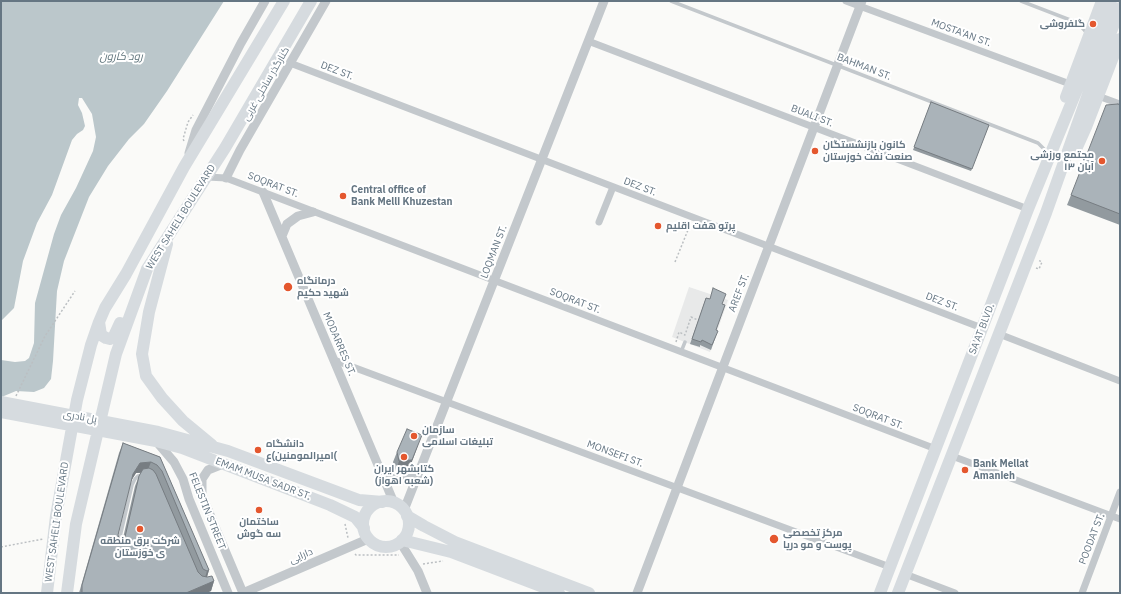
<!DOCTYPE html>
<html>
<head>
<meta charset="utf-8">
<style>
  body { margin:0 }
  #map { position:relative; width:1121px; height:594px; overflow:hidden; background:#fafaf8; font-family:"IBM Plex Sans",sans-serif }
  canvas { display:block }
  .frame { position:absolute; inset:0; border:2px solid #657683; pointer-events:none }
</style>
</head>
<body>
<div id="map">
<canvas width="1121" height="594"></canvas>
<div class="frame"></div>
</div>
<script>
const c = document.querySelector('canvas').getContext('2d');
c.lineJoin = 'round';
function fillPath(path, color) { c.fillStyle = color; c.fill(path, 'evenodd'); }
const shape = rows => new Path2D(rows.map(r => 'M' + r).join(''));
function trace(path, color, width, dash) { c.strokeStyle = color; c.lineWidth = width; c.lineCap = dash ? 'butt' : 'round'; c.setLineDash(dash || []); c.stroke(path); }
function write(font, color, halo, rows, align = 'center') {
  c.font = font + ' "IBM Plex Sans",Cairo,sans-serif'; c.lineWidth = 4; c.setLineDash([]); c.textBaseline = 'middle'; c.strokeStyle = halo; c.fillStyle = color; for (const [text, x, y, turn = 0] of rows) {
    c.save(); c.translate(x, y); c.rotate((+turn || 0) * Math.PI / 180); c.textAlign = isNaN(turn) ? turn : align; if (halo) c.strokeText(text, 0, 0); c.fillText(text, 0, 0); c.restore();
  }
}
fillPath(shape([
  [689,287,728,300,710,352,672,337]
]), '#e8e9e9');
fillPath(shape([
  [1,1,224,1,167,91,144,124,129,139,108,166,89,197,64,261,57,291,53,361,51,379,44,388,34,392,16,391,4,396,1,399,1,360,15,362,25,361,29,358,34,343,35,303,54,234,61,215,76,188,93,151,96,137,92,114,82,98,79,98,78,105,82,113,85,126,83,130,77,134,72,140,52,195,37,223,23,261,14,308,1,321]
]), '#bbc7cb');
trace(shape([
  [184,141,183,139,188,122,193,115],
  [675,262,690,225],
  [1036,268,1039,269,1042,262,1038,260],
  [676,342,679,332,685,335,691,317,700,321],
  [16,396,45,336,75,291],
  [345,524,348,538],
  [1,547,43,539],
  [355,554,356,555,399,555],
  [423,564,443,561]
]), '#bbbfc2', 1.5, [2, 2]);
trace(shape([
  [671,1,1038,143,1047,152],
  [1021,1,1078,23,1087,33],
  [681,352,685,342],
  [119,541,132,485,135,479,138,476,143,475]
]), '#c3c8cc', 3.5);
trace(shape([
  [846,1,1070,84],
  [588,41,1028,209],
  [290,63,982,328],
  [1098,96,1120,104],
  [207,177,226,178,936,449],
  [599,222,613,187],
  [999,334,1120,381],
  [334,360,890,567],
  [952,456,1120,519],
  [905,574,955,593],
  [1082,593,1120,492]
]), '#c3c8cc', 7);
trace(shape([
  [189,153,196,130,241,43,265,1],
  [226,178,240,150,326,1],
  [263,192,394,503],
  [282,236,287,224,298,216,313,212],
  [156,441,174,462,183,479,189,499,228,593],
  [223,464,208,470,202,479,202,495,213,522,243,593],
  [382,473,390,478,400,480,409,479,418,474],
  [404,510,604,1],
  [400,542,418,571,427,593],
  [243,593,368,539],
  [637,593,862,1]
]), '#c3c8cc', 9);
trace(shape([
  [1066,97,1102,1],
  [1077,147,1086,127,1120,39],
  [167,244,149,312,142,354,146,376,162,398,183,421,212,445],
  [99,322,101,335,106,338,110,339,114,336,120,323],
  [1,402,158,432,228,451,359,500,383,502],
  [1,412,156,441,182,448,330,505,355,517,364,528],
  '363 524a23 23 0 1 1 46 0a23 23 0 1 1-46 0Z',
  [407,516,424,526,455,542,589,593],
  [402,540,451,552,559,593],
  [47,593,56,516,77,400,91,345,99,322,105,308,126,274,184,167,284,1],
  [67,593,76,524,116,354,147,269,225,148,311,1],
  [880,593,1028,209,1087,65,1111,1],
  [898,593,1046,213,1097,69,1120,8]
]), '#d6dbdf', 12);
fillPath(shape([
  [931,102,989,125,971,171,913,150],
  [1120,105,1120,225,1067,205,1071,195],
  [706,298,722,304,716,330,716,336,711,350,700,345,700,347,690,344],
  [123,443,160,457,209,570,207,577,214,581,211,591,206,593,79,593,119,453],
  [136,473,141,473,139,476,135,486,123,538,122,539,119,538,118,535,131,481],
  [397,452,409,470,396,471,393,462]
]), '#929a9f');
fillPath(shape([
  [418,445,409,470,396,471,399,461],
  [151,462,147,472,136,473,129,484,133,474,140,463],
  [209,570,206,580,204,581,207,571],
  [214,581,211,591,206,593,186,593]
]), '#777d82');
const building = shape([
  [931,102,989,125,972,169,914,147,931,102],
  [1118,104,1120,105,1120,214,1071,195,1106,105,1118,104],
  [713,288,726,294,722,304,725,305,716,330,718,331,712,345,702,340,701,342,692,339,706,298,710,299,713,288],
  [407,429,422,435,412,460,399,461,397,452,407,429],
  [123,443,160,457,209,570,207,571,203,569,162,471,157,465,151,462,140,463,133,474,118,535,119,538,122,539,125,537,139,476,143,469,149,468,153,470,156,474,198,572,202,576,207,577,212,576,214,581,186,593,82,593,82,585,123,443]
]);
fillPath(building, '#aab3b9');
trace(building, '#777d82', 1);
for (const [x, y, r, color] of [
  [1093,24,4,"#e4572e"],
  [815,151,4,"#e4572e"],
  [1102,161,4,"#e4572e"],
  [343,196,4,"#e4572e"],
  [658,226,4,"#e4572e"],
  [288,287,5,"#e4572e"],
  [414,436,4,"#e4572e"],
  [258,450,4,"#e4572e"],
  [404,457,4,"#e4572e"],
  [965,470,4,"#e4572e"],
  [259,510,4,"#e4572e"],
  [140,529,4,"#e4572e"],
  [774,539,5,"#e4572e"]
]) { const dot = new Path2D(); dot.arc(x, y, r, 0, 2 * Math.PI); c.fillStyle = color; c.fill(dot); trace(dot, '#fff', 1.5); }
write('bold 10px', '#657683', '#fff', [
  ["گلفروشی",1085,24,"right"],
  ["کانون بازنشستگان",823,145],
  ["صنعت نفت خوزستان",823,157],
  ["مجتمع ورزشی",1094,155,"right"],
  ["۱۳ آبان",1094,167,"right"],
  ["Central office of",351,190],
  ["Bank Melli Khuzestan",351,202],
  ["پرتو هفت اقلیم",666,226],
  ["درمانگاه",297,281],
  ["شهید حکیم",297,293],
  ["سازمان",422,430],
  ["تبلیغات اسلامی",422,442],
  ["دانشگاه",266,444],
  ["امیرالمومنین)ع(",266,456],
  ["Bank Mellat",973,464],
  ["Amanieh",973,476],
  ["کتابشهر ایران",404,469,"center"],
  ["(شعبه اهواز)",404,481,"center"],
  ["ساختمان",259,522,"center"],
  ["سه گوش",259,534,"center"],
  ["مرکز تخصصی",783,533],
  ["پوست و مو دریا",783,545],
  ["شرکت برق منطقه",140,541,"center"],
  ["ی خوزستان",140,553,"center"]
], 'left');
write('10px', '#657683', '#fff', [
  ["MOSTA'AN ST.",961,33,20],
  ["BAHMAN ST.",864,67,21],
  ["DEZ ST.",337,71,21],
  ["کنارگذر ساحلی غربی",266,84,-60],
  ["BUALI ST.",812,116,21],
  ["SOQRAT ST.",273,185,21],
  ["DEZ ST.",640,187,21],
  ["WEST SAHELI BOULEVARD",181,217,-58],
  ["LOQMAN ST.",494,252,-69],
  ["AREF ST.",739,293,-69],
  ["SOQRAT ST.",575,301,21],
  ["DEZ ST.",942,302,21],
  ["SA'AT BLVD.",982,329,-69],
  ["MODARRES ST.",339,344,67],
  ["پل نادری",80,417,10],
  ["SOQRAT ST.",878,417,21],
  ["MONSEFI ST.",615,454,20],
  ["EMAM MUSA SADR ST.",263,479,21],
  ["FELESTIN STREET",207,511,68],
  ["WEST SAHELI BOULEVARD",57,522,-82],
  ["POODAT ST.",1092,539,-69],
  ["دارایی",301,556,-23]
]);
write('italic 11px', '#60757c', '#fff', [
  ["رود کارون",121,57]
]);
</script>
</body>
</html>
